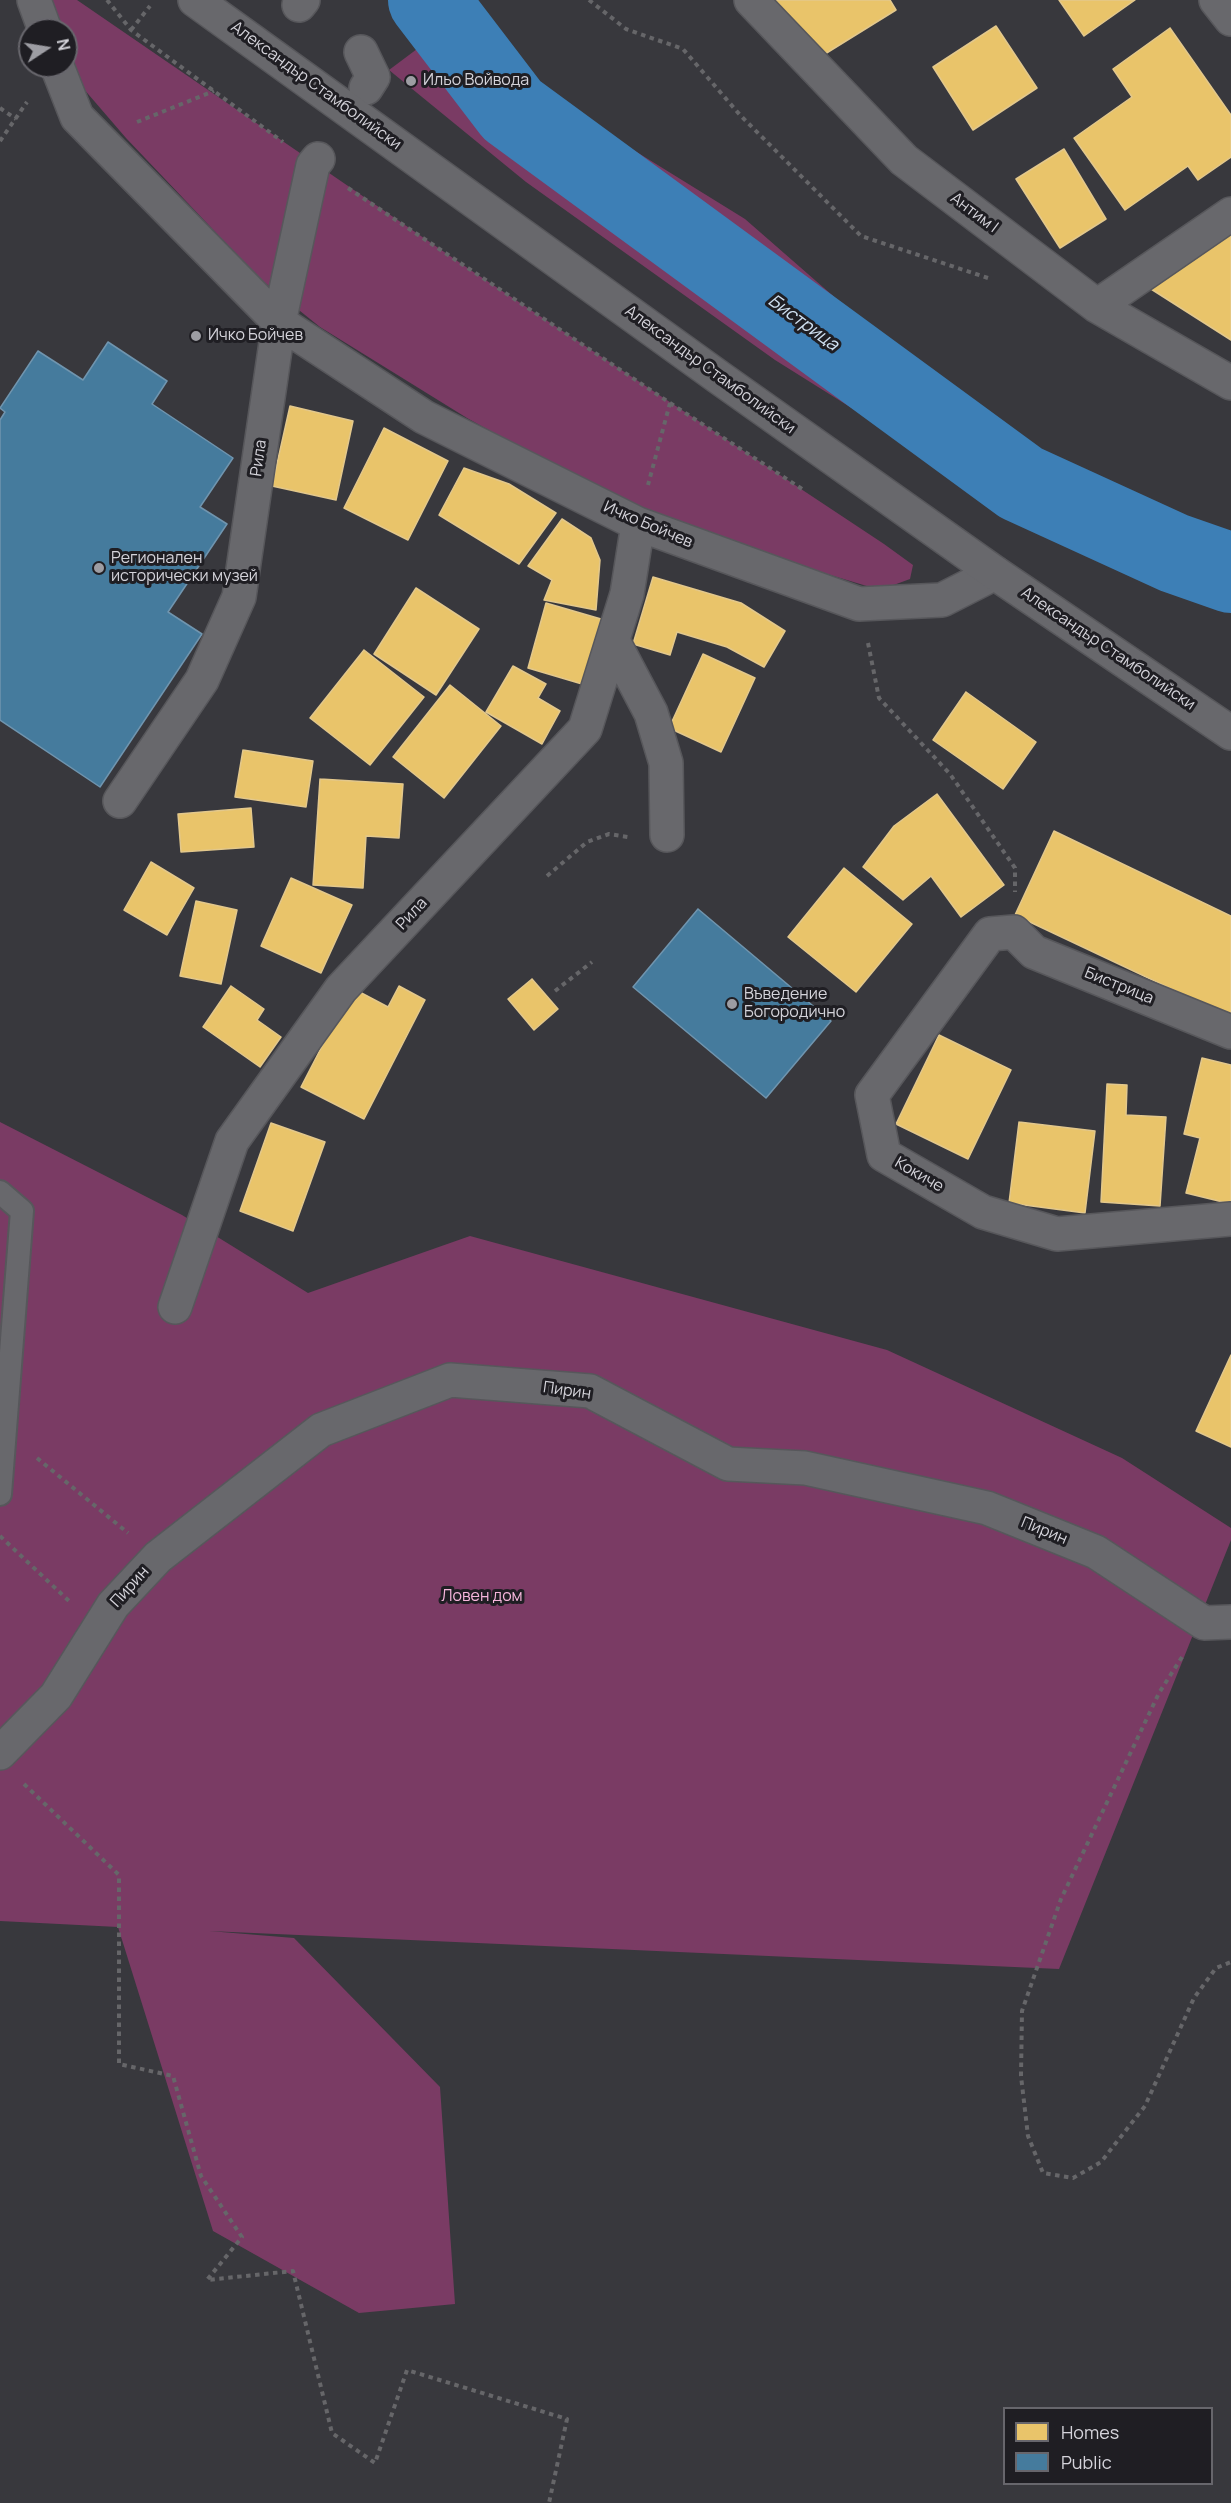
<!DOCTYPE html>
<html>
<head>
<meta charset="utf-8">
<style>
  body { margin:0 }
  #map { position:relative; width:1231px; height:2503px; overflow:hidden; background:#38383d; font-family:Manrope,sans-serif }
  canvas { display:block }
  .legend { position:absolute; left:1003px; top:2407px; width:210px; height:78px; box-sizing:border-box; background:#1f1e23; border:2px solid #67666c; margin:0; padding:8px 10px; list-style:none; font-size:18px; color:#d4d3da }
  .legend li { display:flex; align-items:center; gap:12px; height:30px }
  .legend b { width:30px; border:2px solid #67666c }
  .north { position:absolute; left:18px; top:18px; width:60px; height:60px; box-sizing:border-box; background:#1f1e23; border:2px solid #67666c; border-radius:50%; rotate:78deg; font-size:16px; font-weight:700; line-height:24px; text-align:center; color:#d4d3da }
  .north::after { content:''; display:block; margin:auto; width:21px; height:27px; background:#9d9da3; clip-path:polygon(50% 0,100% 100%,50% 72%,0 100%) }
</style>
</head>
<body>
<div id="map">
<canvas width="1231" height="2503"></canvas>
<ul class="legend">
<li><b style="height:16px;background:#e9c46a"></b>Homes</li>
<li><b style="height:16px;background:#457b9d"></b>Public</li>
</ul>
<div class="north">N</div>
</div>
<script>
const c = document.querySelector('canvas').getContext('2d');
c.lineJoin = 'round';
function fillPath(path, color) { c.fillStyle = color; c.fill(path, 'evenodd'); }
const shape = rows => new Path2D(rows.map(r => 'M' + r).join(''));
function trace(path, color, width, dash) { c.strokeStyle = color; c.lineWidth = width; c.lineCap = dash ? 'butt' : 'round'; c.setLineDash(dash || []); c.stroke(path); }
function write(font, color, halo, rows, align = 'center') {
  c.font = font + ' Manrope,sans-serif'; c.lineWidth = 6; c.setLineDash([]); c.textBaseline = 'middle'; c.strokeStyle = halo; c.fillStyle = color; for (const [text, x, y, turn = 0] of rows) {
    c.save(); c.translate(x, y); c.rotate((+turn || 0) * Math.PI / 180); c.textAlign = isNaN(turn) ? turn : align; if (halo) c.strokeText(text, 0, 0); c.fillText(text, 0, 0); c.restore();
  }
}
fillPath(shape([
  [39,0,77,0,469,269,884,544,913,565,910,579,880,590,651,521,467,418,320,327,259,278,126,138,64,66,66,66,66,30,50,30],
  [441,31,745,219,958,405,976,486,775,360,526,182,389,70],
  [0,1122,182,1215,308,1293,470,1236,887,1350,1122,1458,1231,1528,1231,1540,1059,1969,209,1931,294,1938,440,2087,455,2304,359,2313,213,2231,118,1927,0,1921]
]), '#7a3b64');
const homes = shape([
  [774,0,890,0,896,10,812,62,774,0],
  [1059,0,1135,0,1084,36,1059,0],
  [996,26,1037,88,973,130,933,67,996,26],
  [1170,28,1231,115,1231,157,1198,180,1188,166,1125,210,1074,138,1132,97,1113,69,1170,28],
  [1064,149,1106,219,1060,248,1016,179,1064,149],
  [1231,234,1231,340,1151,289,1231,234],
  [290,406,353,421,336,500,272,486,290,406],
  [384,428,448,461,408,540,344,508,384,428],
  [464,468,509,484,556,513,519,564,439,515,464,468],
  [562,519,591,538,600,560,596,610,544,600,552,580,528,566,562,519],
  [653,577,741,603,785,631,764,667,727,647,677,632,670,655,633,644,653,577],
  [416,588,479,629,436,695,374,654,416,588],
  [546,603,601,619,582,684,528,668,546,603],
  [364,650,424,697,370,765,310,718,364,650],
  [703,654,755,678,721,752,669,728,703,654],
  [513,666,546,684,538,698,560,711,542,744,486,712,513,666],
  [450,685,501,726,444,798,393,757,450,685],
  [966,692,1036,742,1003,789,933,740,966,692],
  [243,750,313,761,306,807,235,797,243,750],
  [320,779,403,784,399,838,366,836,363,888,313,885,320,779],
  [937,794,1004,885,961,917,931,876,903,900,863,867,894,826,937,794],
  [251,808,254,847,181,852,178,814,251,808],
  [1054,831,1231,916,1231,1017,1015,915,1054,831],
  [151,862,194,888,167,935,124,910,151,862],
  [844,868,912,924,856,992,788,937,844,868],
  [291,878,352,905,321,973,261,946,291,878],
  [196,901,237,910,221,984,180,976,196,901],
  [532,979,558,1009,534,1030,508,999,532,979],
  [231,986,264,1009,257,1020,281,1037,260,1067,203,1027,231,986],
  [399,986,425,1000,364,1119,301,1087,352,988,388,1007,399,986],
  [939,1035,1011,1070,968,1159,896,1124,939,1035],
  [1202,1058,1231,1065,1231,1204,1186,1193,1200,1138,1184,1134,1202,1058],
  [1107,1084,1127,1085,1126,1115,1166,1117,1160,1206,1101,1202,1107,1084],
  [1019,1122,1095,1131,1085,1213,1009,1203,1019,1122],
  [271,1123,325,1142,293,1231,240,1211,271,1123],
  [1231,1355,1231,1447,1196,1431,1231,1355]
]);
fillPath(homes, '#e9c46a');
trace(homes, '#e3c88c', 1.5);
const public = shape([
  [108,342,167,381,152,404,233,458,200,507,227,524,168,612,202,634,100,787,0,720,0,420,5,412,0,408,38,351,83,380,108,342],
  [698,909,831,1021,766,1098,633,987,698,909]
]);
fillPath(public, '#457b9d');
trace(public, '#7095af', 1.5);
trace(shape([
  [428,0,512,110,1021,483,1174,553,1231,573]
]), '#3d7fb6', 80);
const lane = shape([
  [0,1192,22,1211,0,1494]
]);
const street = shape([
  [34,0,45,30],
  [751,0,904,160,1097,306,1231,383],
  [1216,0,1231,19],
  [299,5,303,0],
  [361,52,373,77,366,88],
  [57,66,77,117,279,322,424,417,638,524,859,604,942,600,995,573],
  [1097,306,1231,214],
  [613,641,651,713,666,763,667,835],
  [120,801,202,680,239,597,279,322,313,165,318,159],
  [1231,1032,1034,952,1014,932,990,934,872,1095,884,1155,983,1212,1057,1234,1231,1219],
  [175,1307,232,1141,341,989,585,729,627,594,638,524],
  [0,1753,56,1696,113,1605,158,1557,321,1430,450,1380,590,1391,728,1464,805,1468,987,1508,1096,1552,1204,1623,1231,1622]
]);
const secondary = shape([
  [195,0,717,376,995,573,1231,733]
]);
trace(lane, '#57575b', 26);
trace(street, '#57575b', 36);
trace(secondary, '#57575b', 36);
trace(shape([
  [107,0,131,30,283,142],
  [589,0,626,29,683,49,740,115,861,236,991,279],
  [131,30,150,6],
  [0,108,16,119],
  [137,122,214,91],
  [0,141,27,102],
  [348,188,670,403,648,485],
  [670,403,805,491],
  [868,643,879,698,950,774,1015,868,1015,892],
  [547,876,587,842,609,834,628,837],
  [555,991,592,962],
  [37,1458,128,1533],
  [0,1536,69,1601],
  [1182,1657,1159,1693,1061,1899,1022,2011,1021,2076,1028,2136,1043,2173,1073,2178,1101,2162,1145,2106,1194,1998,1216,1968,1231,1962],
  [24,1784,119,1875,119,2064,173,2076,201,2176,242,2237,207,2280,293,2271,332,2433,375,2463,407,2370,567,2419,549,2503]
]), '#666669', 4, [4.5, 4.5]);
trace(lane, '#68686c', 22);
trace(street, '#68686c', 33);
trace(secondary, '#68686c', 33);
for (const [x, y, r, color] of [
  [411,81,6,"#9d9da3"],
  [196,336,6,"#9d9da3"],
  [99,568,6,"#9d9da3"],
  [732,1004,6,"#9d9da3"]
]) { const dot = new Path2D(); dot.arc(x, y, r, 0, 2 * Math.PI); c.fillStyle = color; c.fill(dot); trace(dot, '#1f1e23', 2); }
write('16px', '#d4d3da', '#1f1e23', [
  ["Ильо Войвода",423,81],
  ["Ичко Бойчев",208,336],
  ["Регионален",111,559],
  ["исторически музей",111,577],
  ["Въведение",744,995],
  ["Богородично",744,1013]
], 'left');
write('16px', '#d4d3da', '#1f1e23', [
  ["Александър Стамболийски",316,86,36],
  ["Антим I",974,213,37],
  ["Александър Стамболийски",710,370,36],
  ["Рила",259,458,-82],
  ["Ичко Бойчев",648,525,23],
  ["Александър Стамболийски",1108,649,34],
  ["Рила",412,914,-47],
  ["Бистрица",1119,986,22],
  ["Кокиче",919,1175,30],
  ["Пирин",567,1391,8],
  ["Пирин",1044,1531,22],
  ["Пирин",130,1587,-48]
]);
write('16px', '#f6b6dc', '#1f1e23', [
  ["Ловен дом",482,1597]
]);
write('italic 18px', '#d0e1f2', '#1f1e23', [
  ["Бистрица",803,323,36]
]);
</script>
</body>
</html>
